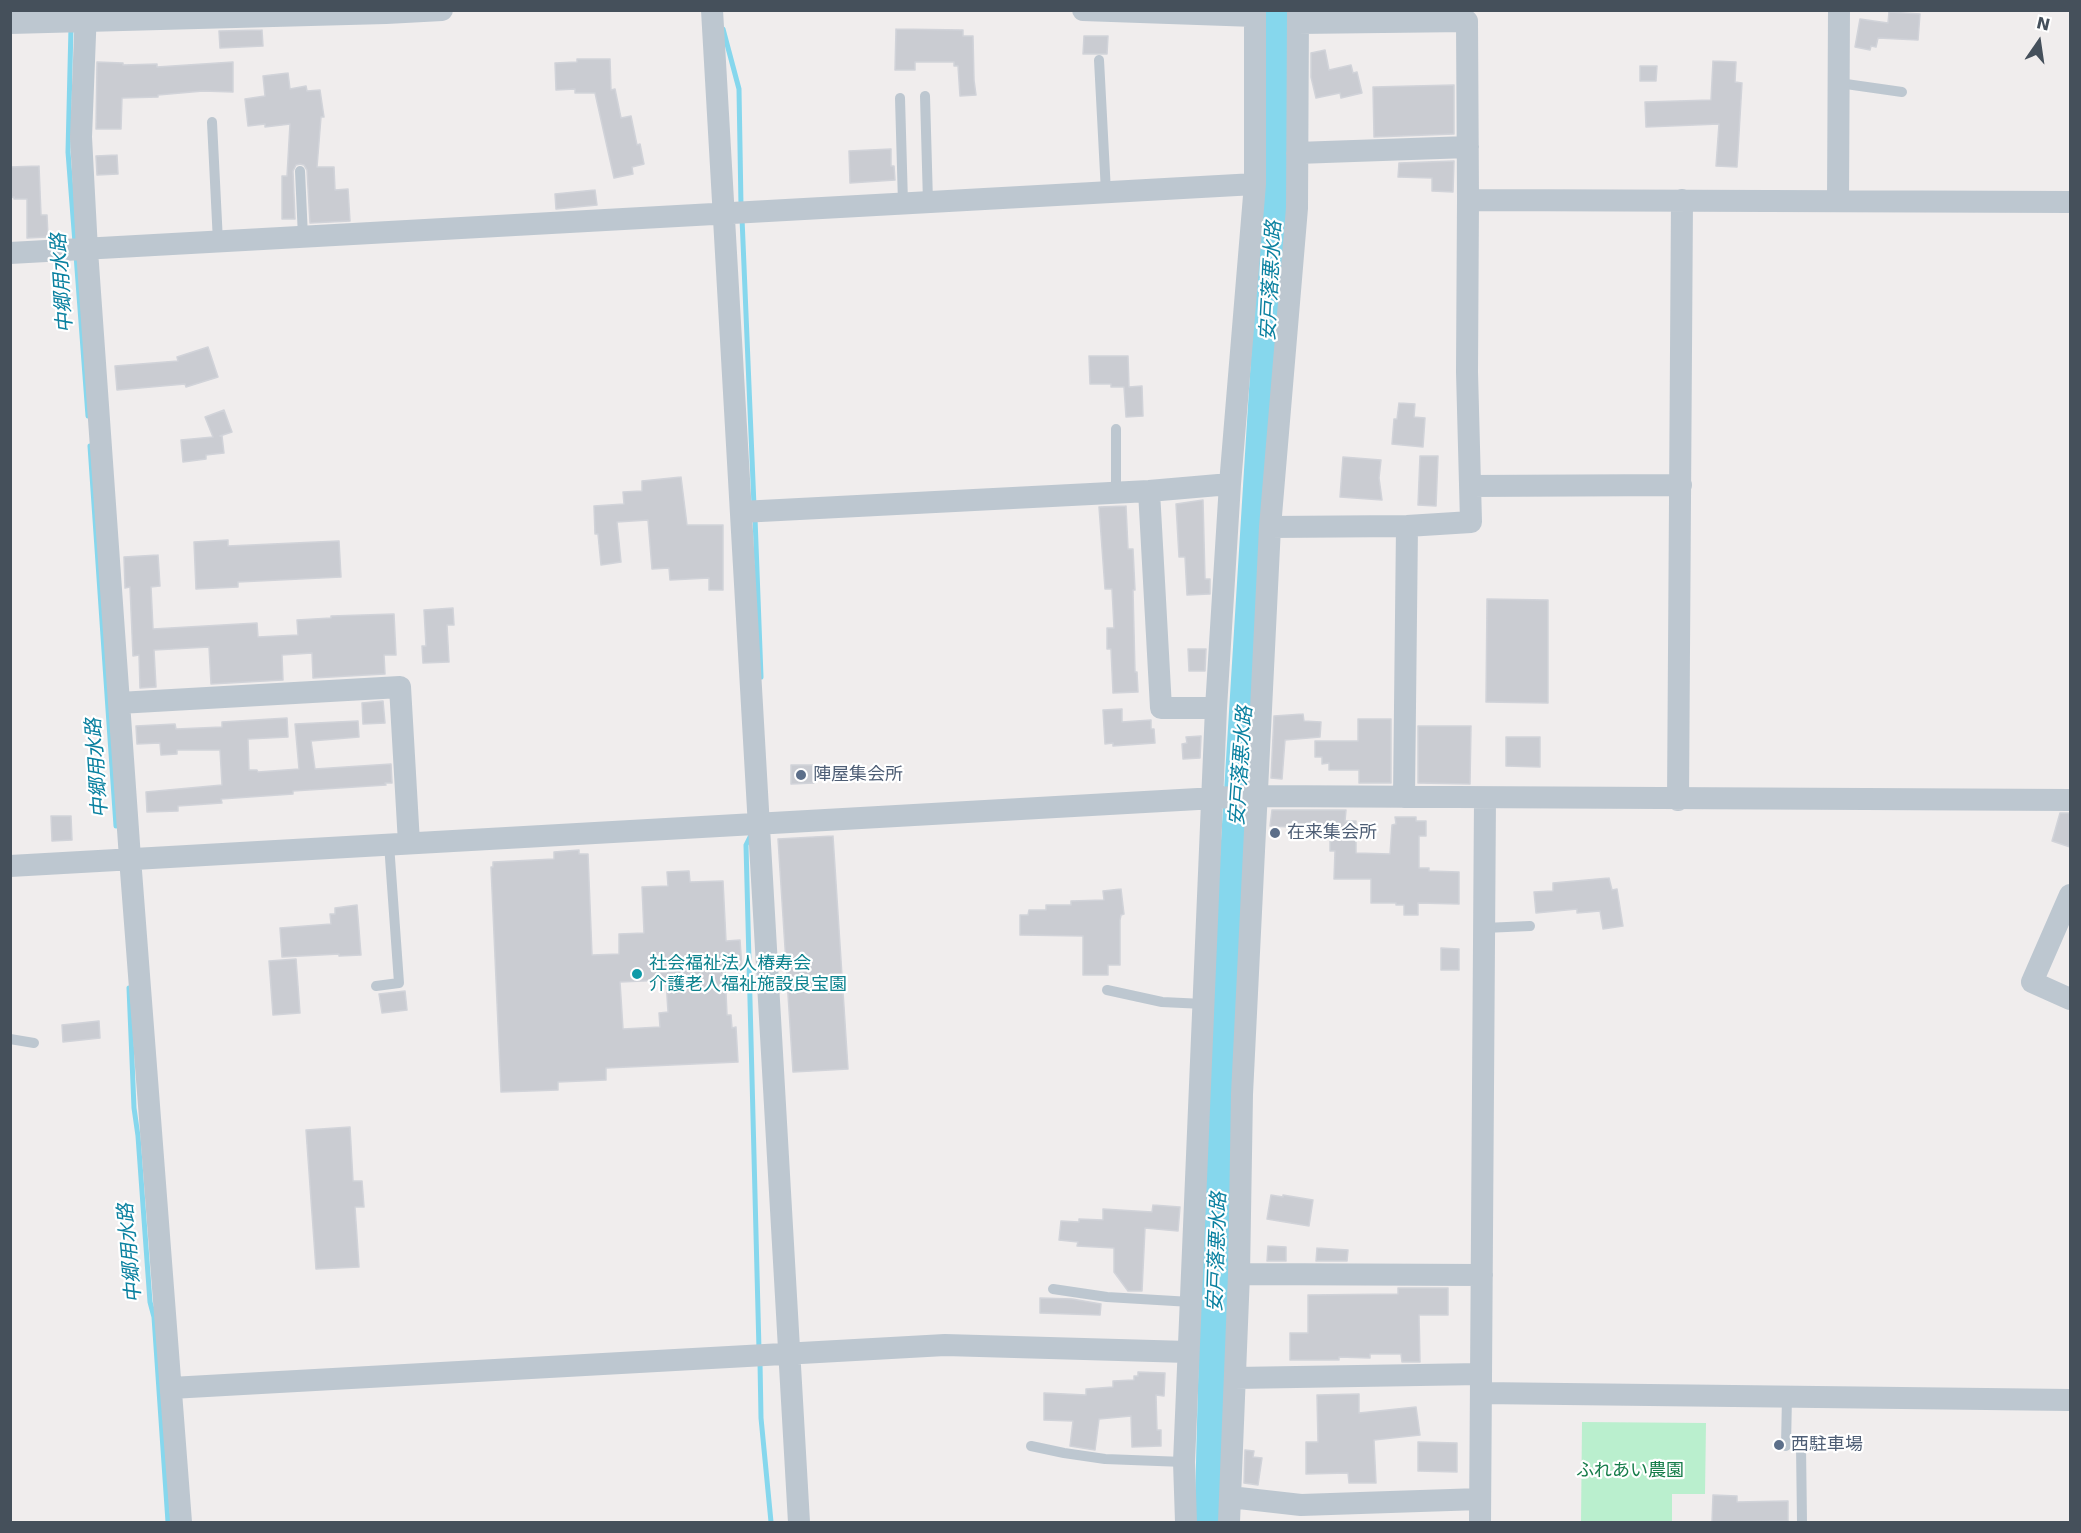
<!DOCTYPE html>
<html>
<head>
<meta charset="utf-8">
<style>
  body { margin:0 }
  #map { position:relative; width:2081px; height:1533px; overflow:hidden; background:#f0eded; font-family:"DejaVu Sans",sans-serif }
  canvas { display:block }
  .frame { position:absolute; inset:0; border:12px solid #45505b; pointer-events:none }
  .north { position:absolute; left:2009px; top:12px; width:60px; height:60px; -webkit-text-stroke:4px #fff; paint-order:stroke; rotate:13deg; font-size:16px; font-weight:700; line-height:24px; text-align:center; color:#45505b }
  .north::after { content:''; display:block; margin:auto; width:21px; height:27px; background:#45505b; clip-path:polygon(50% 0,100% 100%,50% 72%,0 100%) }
</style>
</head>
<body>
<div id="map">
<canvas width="2081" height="1533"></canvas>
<div class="frame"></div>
<div class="north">N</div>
</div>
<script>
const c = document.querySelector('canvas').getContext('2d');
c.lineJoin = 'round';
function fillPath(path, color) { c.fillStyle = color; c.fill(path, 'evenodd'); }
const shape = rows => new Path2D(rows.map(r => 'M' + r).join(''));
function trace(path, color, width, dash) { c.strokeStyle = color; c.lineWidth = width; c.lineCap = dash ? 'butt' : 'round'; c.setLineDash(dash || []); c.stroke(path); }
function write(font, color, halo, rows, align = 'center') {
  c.font = font + ' "DejaVu Sans","Noto Sans JP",sans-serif'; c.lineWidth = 4.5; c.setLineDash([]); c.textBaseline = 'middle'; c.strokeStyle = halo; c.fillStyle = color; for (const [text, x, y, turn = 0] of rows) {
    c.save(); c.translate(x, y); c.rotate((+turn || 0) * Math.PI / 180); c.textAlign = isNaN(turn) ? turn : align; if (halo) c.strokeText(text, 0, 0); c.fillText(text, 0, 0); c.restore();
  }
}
fillPath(shape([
  [1582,1422,1706,1423,1705,1494,1672,1494,1672,1522,1581,1522]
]), '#baefce');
trace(shape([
  [71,27,68,152,75,243],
  [723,29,739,89,741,206],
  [742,218,754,506],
  [76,255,88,416],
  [90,446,116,826],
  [755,518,761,677],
  [751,835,746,845,759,1350],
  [129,988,134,1108,138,1136,150,1302,154,1317,168,1522],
  [760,1362,761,1418,771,1522]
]), '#86d7ed', 5);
trace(shape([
  [1211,1522,1222,1090,1275,237,1273,10]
]), '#86d7ed', 33);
const building = shape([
  [1889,12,1920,14,1918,40,1878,38,1876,47,1871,46,1870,50,1855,47,1860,19,1888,23,1889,12],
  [896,29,963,30,963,36,973,36,974,80,976,95,960,96,958,66,954,66,954,62,915,62,915,70,895,70,896,29],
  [262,30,263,46,220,48,219,31,262,30],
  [1084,36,1108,36,1107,54,1083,54,1084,36],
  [1325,50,1329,70,1351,65,1353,73,1357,72,1362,93,1341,98,1340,93,1316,98,1311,77,1311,53,1325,50],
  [577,59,610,59,611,90,615,89,621,118,631,116,637,145,640,144,644,164,632,167,633,174,614,178,595,93,575,93,575,89,556,90,555,63,577,62,577,59],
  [1713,61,1736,62,1735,82,1742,83,1737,167,1716,166,1719,124,1646,127,1645,102,1711,100,1713,61],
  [97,62,123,63,123,65,157,64,157,67,233,62,233,92,203,91,158,95,158,97,122,98,121,129,96,129,97,62],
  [1640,66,1657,66,1656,81,1640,81,1640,66],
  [288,73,290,89,306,86,307,91,320,90,324,117,321,117,317,167,334,167,335,190,348,189,350,221,310,223,307,170,304,165,300,164,296,165,293,171,295,219,282,219,282,176,287,176,290,124,265,127,265,124,248,126,245,99,265,96,263,76,288,73],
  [1454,85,1454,134,1374,137,1373,87,1454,85],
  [891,149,891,166,894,166,895,180,850,183,849,151,891,149],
  [117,155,118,174,97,175,96,156,117,155],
  [1454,161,1453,192,1432,191,1432,178,1398,177,1399,163,1454,161],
  [39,166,41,215,47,215,48,237,27,238,27,199,14,199,14,197,10,198,10,167,39,166],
  [595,190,597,205,556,209,555,194,595,190],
  [208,347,218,377,186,387,185,384,117,390,115,366,178,361,177,357,208,347],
  [1089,356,1128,356,1129,387,1142,386,1143,416,1126,417,1124,387,1111,387,1111,384,1090,384,1089,356],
  [1399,403,1415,404,1414,417,1425,418,1423,447,1392,444,1394,419,1397,419,1399,403],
  [224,410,232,432,220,436,222,436,224,453,206,455,206,459,183,462,181,440,213,437,205,417,224,410],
  [1420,456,1438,456,1436,506,1418,505,1420,456],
  [1343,457,1381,460,1379,478,1382,500,1340,497,1343,457],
  [681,477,687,525,723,525,723,590,709,590,709,578,670,580,669,568,652,569,648,520,617,522,621,562,601,565,598,534,595,534,594,506,624,504,623,492,642,491,642,481,681,477],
  [1203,500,1205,579,1210,579,1210,594,1187,595,1185,557,1179,557,1176,504,1203,500],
  [1126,506,1128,549,1133,549,1135,590,1133,590,1135,672,1137,672,1138,692,1113,693,1111,649,1107,649,1107,628,1114,628,1112,589,1105,589,1099,507,1126,506],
  [228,540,228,546,339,541,341,577,238,582,238,587,196,589,194,542,228,540],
  [158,555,160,586,151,587,153,629,257,623,258,637,298,635,297,620,331,618,331,616,394,614,396,655,384,655,385,674,313,678,312,653,282,655,283,680,211,684,209,647,154,650,156,687,140,688,139,655,133,656,130,587,125,588,124,557,158,555],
  [1487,599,1548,600,1548,703,1486,702,1487,599],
  [453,608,454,625,447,625,449,662,423,663,422,646,426,646,424,610,453,608],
  [1188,649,1206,649,1205,671,1189,671,1188,649],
  [383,701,385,723,363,724,362,703,383,701],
  [1122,709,1122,722,1151,720,1151,729,1154,729,1155,743,1113,746,1113,743,1105,744,1103,710,1122,709],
  [1303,714,1304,721,1321,722,1320,737,1285,740,1282,779,1271,778,1274,716,1303,714],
  [287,718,288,737,248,739,249,770,257,770,258,772,299,769,295,724,358,721,359,737,311,741,315,769,391,764,392,783,385,783,386,785,293,791,293,794,221,799,222,803,178,806,178,811,147,812,146,792,222,785,220,750,177,750,177,754,161,755,160,743,137,744,136,726,175,724,176,729,222,727,222,722,287,718],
  [1358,719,1391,719,1391,783,1359,783,1359,770,1329,770,1329,763,1322,764,1322,757,1315,757,1315,741,1358,741,1358,719],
  [1418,726,1471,726,1470,784,1418,783,1418,726],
  [1201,736,1200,758,1183,759,1182,744,1187,743,1186,737,1201,736],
  [1506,737,1540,737,1540,767,1506,766,1506,737],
  [791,765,813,765,814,783,791,784,791,765],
  [1272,810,1346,810,1345,821,1356,821,1356,853,1390,854,1392,825,1396,824,1395,817,1416,817,1416,821,1426,821,1426,836,1419,836,1419,868,1429,868,1429,871,1459,872,1459,904,1418,903,1418,915,1404,915,1404,905,1396,905,1396,903,1371,903,1371,879,1334,879,1335,851,1330,851,1330,829,1270,826,1272,810],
  [2060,813,2070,813,2070,847,2052,841,2060,813],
  [51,816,71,816,72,840,52,841,51,816],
  [833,836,848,1069,793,1072,778,839,833,836],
  [579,850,579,854,588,854,592,955,619,954,619,934,644,933,642,887,668,886,667,872,689,871,690,882,723,881,726,941,740,940,742,969,725,970,727,1015,731,1015,732,1028,736,1027,738,1062,606,1068,606,1080,558,1082,558,1090,501,1092,491,867,493,867,493,862,554,859,554,852,579,850],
  [666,980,668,1012,659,1013,660,1027,623,1029,620,982,666,980],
  [1609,878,1612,890,1617,889,1623,926,1603,929,1600,911,1577,913,1577,909,1536,913,1534,892,1553,891,1553,883,1609,878],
  [1121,889,1124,914,1121,915,1120,920,1120,965,1108,965,1108,975,1083,975,1083,936,1020,935,1020,915,1028,915,1029,910,1046,910,1046,905,1071,905,1071,901,1104,900,1103,891,1121,889],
  [357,905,361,955,339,956,339,954,282,957,280,928,331,924,330,914,335,914,335,908,357,905],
  [1441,948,1459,949,1459,970,1441,970,1441,948],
  [296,959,300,1013,273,1015,269,961,296,959],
  [405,991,407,1010,382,1013,379,994,405,991],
  [99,1021,100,1038,63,1042,62,1025,99,1021],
  [350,1127,353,1181,362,1181,364,1207,355,1207,359,1267,316,1269,306,1130,350,1127],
  [1271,1195,1283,1197,1283,1195,1313,1200,1309,1226,1267,1219,1271,1195],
  [1153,1205,1180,1207,1178,1231,1145,1228,1142,1291,1128,1291,1114,1272,1114,1248,1077,1246,1078,1242,1059,1240,1061,1221,1079,1222,1079,1219,1103,1220,1103,1209,1152,1212,1153,1205],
  [1268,1246,1286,1247,1286,1261,1267,1261,1268,1246],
  [1317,1248,1348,1250,1347,1261,1316,1261,1317,1248],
  [1398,1288,1448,1288,1448,1315,1419,1315,1420,1362,1402,1362,1401,1354,1370,1354,1370,1358,1339,1357,1339,1360,1290,1360,1290,1333,1308,1333,1308,1295,1398,1294,1398,1288],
  [1040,1298,1072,1299,1101,1304,1100,1315,1040,1313,1040,1298],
  [1138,1372,1165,1373,1164,1396,1156,1395,1157,1430,1161,1430,1161,1446,1132,1447,1131,1416,1099,1419,1095,1450,1070,1446,1073,1421,1044,1420,1044,1393,1086,1395,1086,1389,1113,1387,1113,1381,1134,1380,1134,1376,1138,1376,1138,1372],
  [1359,1394,1359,1413,1416,1407,1420,1435,1374,1440,1376,1483,1349,1483,1348,1473,1306,1474,1306,1442,1318,1442,1317,1395,1359,1394],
  [1418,1442,1457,1443,1457,1472,1418,1471,1418,1442],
  [1245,1450,1254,1451,1253,1457,1262,1458,1258,1485,1244,1483,1245,1450],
  [1713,1495,1737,1496,1737,1502,1788,1501,1788,1521,1712,1522,1713,1495]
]);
fillPath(building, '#caccd2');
trace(building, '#d1d3d9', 1.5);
trace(shape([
  [1099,60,1106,192],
  [1839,83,1902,92],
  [925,96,928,202],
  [900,98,903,203],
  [212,122,218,242],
  [300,171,303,237],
  [1116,429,1116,492],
  [1484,928,1530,926],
  [376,986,399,983,389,844],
  [1107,990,1162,1002,1204,1004],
  [10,1039,34,1043],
  [1053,1289,1107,1297,1191,1302],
  [1031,1446,1064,1453,1105,1459,1184,1462],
  [1786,1446,1787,1396],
  [1801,1446,1802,1522]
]), '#bdc7d0', 10);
trace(shape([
  [86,10,81,137,87,250,130,858,181,1522],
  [712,10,799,1522],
  [1083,10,1255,16],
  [386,13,442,10],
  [10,23,386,13,386,10],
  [1298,23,1467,21,1468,200],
  [1297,153,1468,147],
  [1838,201,1839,10],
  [10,253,1255,184],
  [1470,486,1681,485],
  [1149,491,1161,708,1216,708],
  [741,512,1149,491,1230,484],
  [1270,527,1297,208,1298,10],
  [119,703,400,687,409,843],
  [1404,797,1407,526],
  [1678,800,1682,200],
  [10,866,1251,796,2070,800],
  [2070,895,2032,982,2070,999],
  [1239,1274,1482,1275],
  [1235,1378,1481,1374],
  [171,1388,945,1345,1188,1352],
  [1481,1393,2070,1400],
  [1230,1497,1301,1505,1480,1499],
  [1186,1522,1184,1462,1216,708,1230,484,1255,184,1255,10],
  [1229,1522,1239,1274,1242,1094,1270,527,1407,526,1471,522,1467,372,1468,200,2070,202],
  [1480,1522,1485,798]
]), '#bdc7d0', 22);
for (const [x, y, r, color] of [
  [801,775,6,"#5c6f8a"],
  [1275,833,6,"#5c6f8a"],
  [637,974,6,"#0f9aa8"],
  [1779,1445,6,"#5c6f8a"]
]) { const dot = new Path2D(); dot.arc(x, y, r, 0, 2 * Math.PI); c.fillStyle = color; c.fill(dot); trace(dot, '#fff', 2); }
write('18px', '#4e5e75', '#fff', [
  ["陣屋集会所",813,775],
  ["在来集会所",1287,833],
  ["西駐車場",1791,1445]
], 'left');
write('18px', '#0d838f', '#fff', [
  ["社会福祉法人椿寿会",649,964],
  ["介護老人福祉施設良宝園",649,985]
], 'left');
write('18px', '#157c49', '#fff', [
  ["ふれあい農園",1630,1471]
]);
write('italic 20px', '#0a81a0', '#fff', [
  ["安戸落悪水路",1272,281,-87],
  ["中郷用水路",63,283,-94],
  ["安戸落悪水路",1242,766,-86],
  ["中郷用水路",98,768,-94],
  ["安戸落悪水路",1218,1252,-88],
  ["中郷用水路",131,1253,-95]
]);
</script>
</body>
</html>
